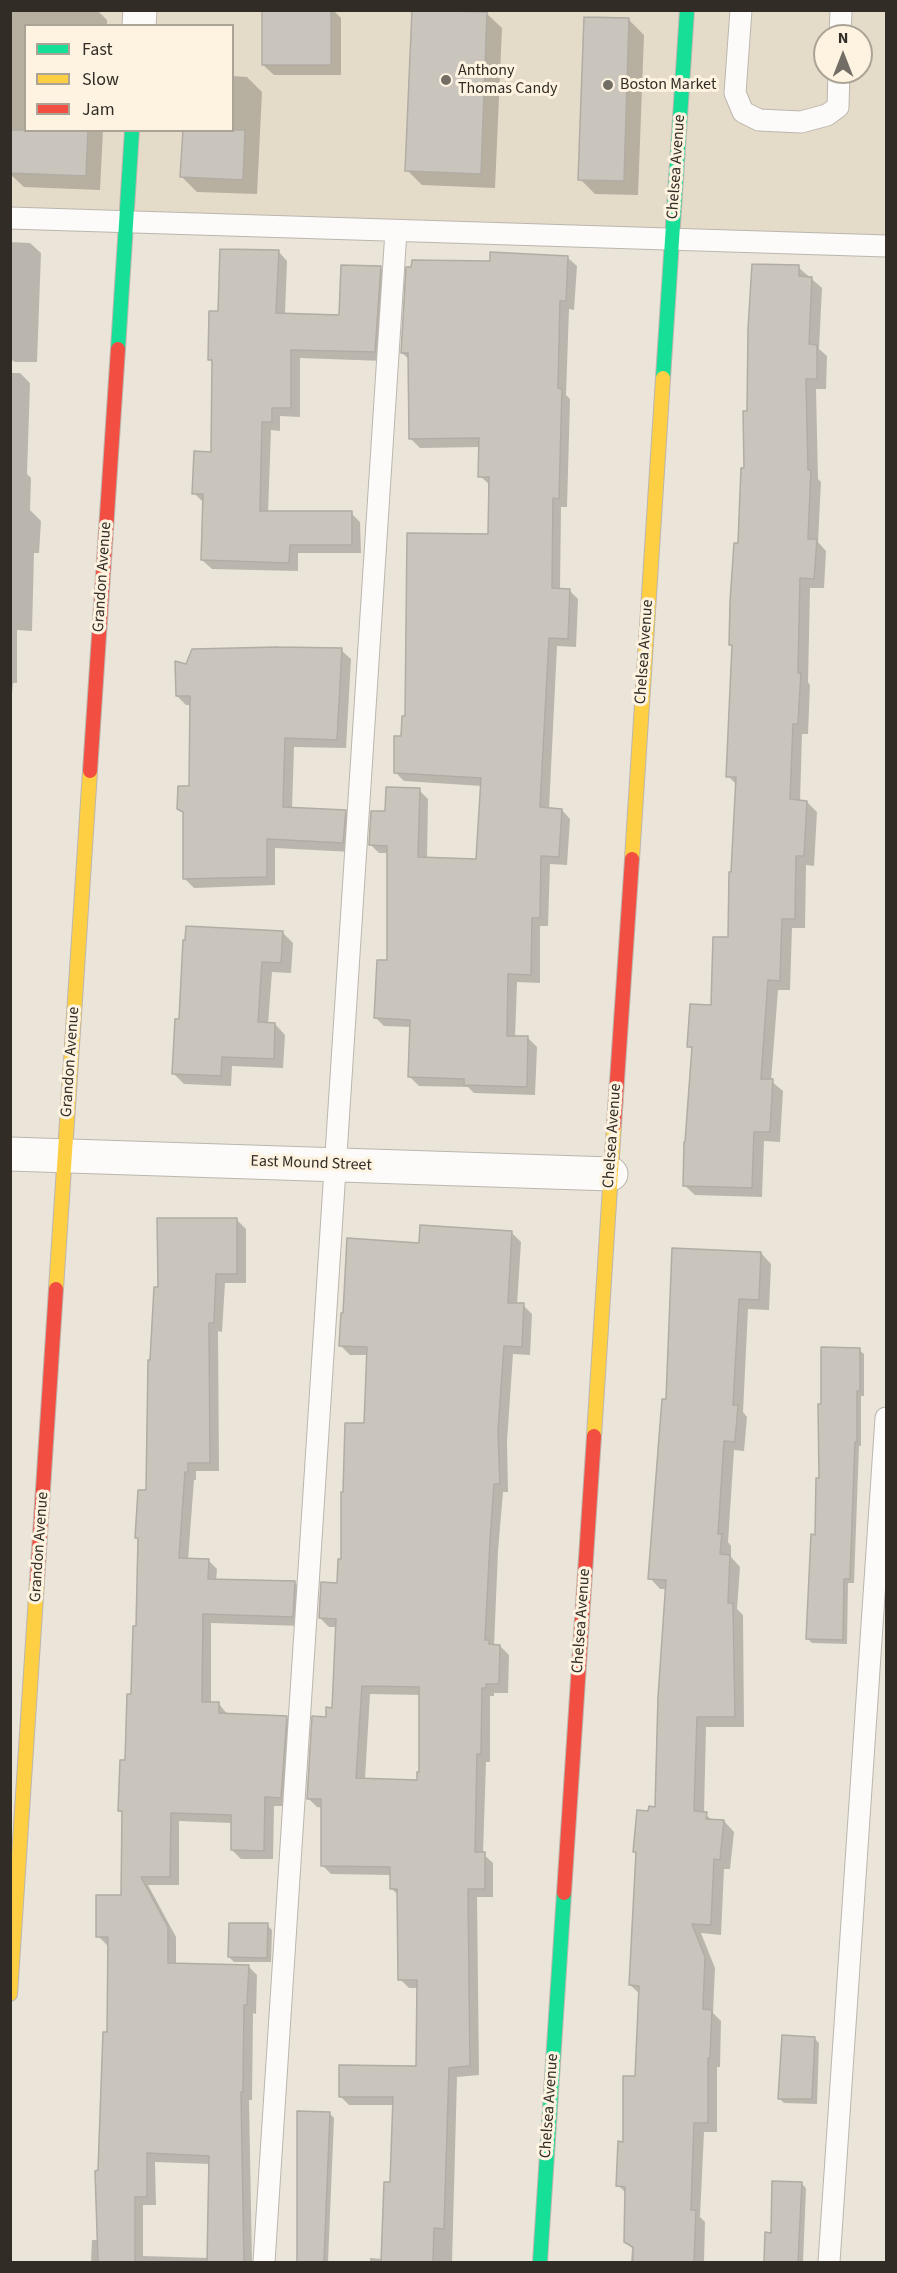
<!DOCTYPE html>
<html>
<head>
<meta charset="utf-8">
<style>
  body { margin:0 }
  #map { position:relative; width:897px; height:2273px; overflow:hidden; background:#eae4d9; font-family:"Source Sans 3",sans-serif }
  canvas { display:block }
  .frame { position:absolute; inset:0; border:12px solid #312d26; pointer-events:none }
  .legend { position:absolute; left:24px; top:24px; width:210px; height:108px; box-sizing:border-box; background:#fdf3e0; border:2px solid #aba496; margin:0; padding:8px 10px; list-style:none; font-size:18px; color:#312d26 }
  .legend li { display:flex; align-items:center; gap:12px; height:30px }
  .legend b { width:30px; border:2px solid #aba496 }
  .north { position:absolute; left:813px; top:24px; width:60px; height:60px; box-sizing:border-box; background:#fdf3e0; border:2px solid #aba496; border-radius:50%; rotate:0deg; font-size:16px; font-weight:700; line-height:24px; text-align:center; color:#312d26 }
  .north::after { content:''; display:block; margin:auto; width:21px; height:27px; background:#726d65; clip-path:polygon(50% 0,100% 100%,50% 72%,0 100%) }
</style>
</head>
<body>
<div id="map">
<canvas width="897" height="2273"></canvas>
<div class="frame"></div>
<ul class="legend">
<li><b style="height:8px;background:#16e098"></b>Fast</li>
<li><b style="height:8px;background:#ffcf43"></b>Slow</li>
<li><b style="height:8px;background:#f24e42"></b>Jam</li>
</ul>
<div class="north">N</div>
</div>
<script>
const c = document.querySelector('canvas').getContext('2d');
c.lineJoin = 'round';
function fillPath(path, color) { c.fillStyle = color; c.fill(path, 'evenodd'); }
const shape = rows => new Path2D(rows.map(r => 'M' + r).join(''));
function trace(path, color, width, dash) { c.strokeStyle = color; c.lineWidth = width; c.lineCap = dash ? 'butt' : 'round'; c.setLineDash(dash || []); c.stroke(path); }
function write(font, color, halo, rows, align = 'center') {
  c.font = font + ' "Source Sans 3",sans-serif'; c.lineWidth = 6; c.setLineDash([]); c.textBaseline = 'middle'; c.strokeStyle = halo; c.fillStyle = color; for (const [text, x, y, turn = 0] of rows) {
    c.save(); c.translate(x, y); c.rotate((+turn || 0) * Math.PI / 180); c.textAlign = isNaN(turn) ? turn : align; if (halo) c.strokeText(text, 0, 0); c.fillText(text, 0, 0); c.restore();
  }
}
fillPath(shape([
  [11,11,886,11,886,246,11,215],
  [26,26,232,26,232,130,26,130],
  [825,36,861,36,861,72,825,72]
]), '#e5dbc9');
fillPath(shape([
  [10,10,97,10,107,20,107,26,26,26,26,130,103,130,100,190,24,187,10,174],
  [263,10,333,10,341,18,341,75,274,75,263,65],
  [487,14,502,28,495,188,422,185,407,170],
  [629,20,644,35,638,195,595,194,580,179],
  [232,76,247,77,262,92,257,194,197,192,182,177,232,130],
  [10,242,30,243,41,253,37,362,15,362,10,359],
  [278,251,287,261,285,314,341,316,380,268,389,277,384,361,300,358,300,417,280,416,280,431,271,430,268,513,351,513,360,522,361,553,298,553,298,571,212,569,202,560,203,502,194,493,212,453,213,363,209,359,219,312],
  [568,258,577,266,574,310,569,309,566,395,570,399,567,507,561,507,560,590,569,590,578,599,576,647,557,646,549,809,562,810,570,819,567,865,550,864,548,926,540,926,540,983,517,982,515,1038,528,1038,537,1047,535,1095,474,1093,468,1087,419,1086,410,1077,411,1027,384,1026,375,1017,388,962,388,853,379,853,370,844,387,813,419,790,428,799,427,859,477,860,482,786,404,781,395,772,406,718,489,536,490,485,480,476,480,447,420,448,411,439,410,360,402,353,491,263],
  [798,267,822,288,819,349,827,356,826,389,816,389,818,479,821,482,818,542,826,551,824,588,810,588,808,682,810,685,808,734,802,734,800,802,807,802,817,812,814,866,806,865,805,928,792,928,790,990,778,990,771,1081,783,1091,780,1142,764,1141,762,1197,695,1195,684,1185,693,1051,689,1046,712,1007,729,939,737,785,728,776,733,647,731,644,749,412],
  [10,373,20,373,30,383,27,474,31,478,30,510,41,521,39,553,34,553,32,631,17,630,17,683,13,683,10,715],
  [341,650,351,659,346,748,294,747,292,809,345,811,354,820,352,852,275,848,275,885,194,888,185,879,185,815,179,809,191,788,192,705,186,705,177,696,187,666],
  [283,933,293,943,291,973,272,972,268,1024,275,1024,285,1035,283,1068,232,1066,231,1086,184,1084,174,1074,187,942],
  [236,1219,246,1229,246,1283,225,1283,222,1332,218,1331,219,1471,196,1471,196,1480,194,1480,188,1560,208,1560,217,1569,216,1581,295,1583,304,1592,302,1626,211,1623,211,1703,219,1704,228,1715,286,1717,295,1726,290,1806,274,1806,273,1859,241,1859,232,1850,232,1823,179,1821,179,1885,148,1885,176,1937,176,1964,248,1966,257,1975,256,2014,253,2013,252,2100,249,2100,252,2262,91,2262,92,2240,99,2240,99,2172,109,2034,110,1945,107,1945,98,1936,123,1897,123,1814,119,1810,127,1762,133,1696,138,1628,140,1540,137,1537,148,1492,151,1361,159,1288],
  [155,2162,210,2164,209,2258,143,2256,143,2205,156,2205],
  [511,1232,521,1242,517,1305,523,1305,532,1314,530,1355,513,1354,507,1441,508,1492,503,1492,498,1551,494,1646,500,1646,509,1655,508,1693,494,1693,494,1696,490,1696,490,1762,486,1762,483,1854,493,1863,493,1897,477,1897,479,2075,457,2077,452,2262,370,2262,370,2258,383,2259,391,2184,394,2105,349,2105,340,2096,418,2067,419,1988,409,1988,400,1979,399,1896,391,1888,391,1875,331,1874,322,1865,323,1808,317,1807,308,1798,327,1718,333,1709,337,1627,329,1627,320,1618,339,1584,345,1494,365,1425,368,1355,350,1355,341,1346,421,1244],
  [370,1694,421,1695,421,1773,418,1782,365,1779],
  [761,1253,771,1264,769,1310,748,1309,743,1412,747,1417,744,1451,734,1450,728,1542,731,1546,731,1557,740,1567,737,1609,743,1615,744,1727,706,1727,704,1813,713,1821,724,1821,734,1832,730,1869,724,1869,721,1935,701,1933,715,1968,713,2013,721,2021,720,2067,717,2067,717,2132,704,2132,700,2217,705,2222,704,2262,631,2262,632,2248,625,2241,627,2194,618,2185,637,2077,640,1994,630,1985,637,1854,635,1851,650,1812,657,1809,666,1589,660,1589,650,1578,667,1401],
  [859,1350,864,1354,864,1396,861,1396,861,1446,859,1446,854,1583,848,1583,847,1644,812,1643,807,1638,820,1480,822,1406],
  [267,1925,272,1930,271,1962,234,1962,229,1957],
  [814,2038,819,2043,817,2104,784,2103,779,2098],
  [299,2113,329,2113,334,2118,328,2262,299,2262],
  [801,2183,806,2188,803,2262,766,2262,767,2234,772,2234]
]), '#0003');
const building = shape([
  [262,10,331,10,331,65,262,65,262,10],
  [412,10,487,12,481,174,405,171,412,10],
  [584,17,629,18,624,181,578,180,584,17],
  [10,130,88,130,86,176,10,173,10,130],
  [183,130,245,130,243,180,180,177,183,130],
  [220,249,279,250,276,313,339,315,341,265,381,266,375,352,291,350,291,408,272,408,272,422,262,422,260,511,352,511,352,545,290,545,289,563,201,560,203,494,192,494,194,451,211,452,212,360,208,360,209,311,218,311,220,249],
  [490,252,568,256,566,301,560,301,558,388,562,389,559,499,553,498,552,588,570,589,568,639,549,638,540,807,562,809,559,857,541,856,540,918,532,918,531,975,508,974,507,1036,528,1036,527,1087,464,1085,464,1079,408,1077,410,1020,374,1018,377,960,387,960,387,846,369,845,371,811,385,811,386,787,420,788,418,857,476,859,481,778,394,773,394,736,401,736,402,716,405,716,407,533,488,534,489,477,478,477,479,438,409,439,408,353,401,353,406,267,411,267,412,260,490,261,490,252],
  [752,264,799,265,799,276,812,277,809,344,817,345,817,379,806,379,808,470,811,470,808,539,817,539,814,579,800,578,798,673,801,673,798,724,793,724,790,799,807,801,804,856,796,856,795,919,782,919,780,981,768,980,761,1079,773,1079,770,1132,754,1132,752,1188,683,1186,684,1142,685,1142,692,1047,687,1047,690,1004,711,1005,713,937,728,937,729,872,731,872,736,777,726,777,732,645,729,645,730,602,734,543,738,543,741,468,744,468,743,411,747,411,748,329,752,264],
  [278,647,342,648,337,740,285,738,283,807,346,810,343,843,267,839,267,877,183,879,183,812,177,809,178,786,189,786,190,696,176,696,175,661,186,664,192,649,278,647],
  [186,926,283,931,281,963,262,962,258,1022,275,1023,274,1059,222,1057,221,1076,172,1074,175,1019,179,1019,183,940,185,940,186,926],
  [157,1218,237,1218,237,1274,216,1274,214,1323,209,1323,210,1463,188,1463,188,1472,185,1472,179,1558,209,1559,208,1579,295,1581,293,1617,203,1614,202,1702,219,1702,219,1713,287,1716,281,1798,265,1797,264,1851,231,1850,231,1815,171,1813,170,1877,141,1877,168,1927,168,1963,249,1965,247,2005,244,2005,243,2092,241,2092,244,2262,207,2262,209,2156,147,2153,147,2197,135,2197,135,2262,98,2262,95,2171,98,2170,103,2032,107,2032,108,1937,96,1937,96,1895,121,1895,122,1811,118,1811,120,1760,125,1760,127,1694,131,1694,133,1626,136,1626,138,1538,135,1538,138,1490,146,1490,148,1360,150,1360,154,1287,158,1287,157,1218],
  [420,1225,512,1231,508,1303,524,1303,522,1347,504,1346,498,1431,500,1484,494,1484,490,1541,485,1640,489,1640,489,1644,500,1645,499,1684,486,1684,486,1688,482,1688,481,1754,477,1754,475,1852,485,1852,485,1889,468,1889,470,2066,449,2068,444,2229,434,2228,433,2262,381,2262,384,2182,390,2182,393,2097,339,2097,339,2065,416,2066,417,1980,398,1980,397,1889,390,1889,390,1867,321,1866,321,1799,307,1799,312,1716,326,1717,326,1707,332,1708,336,1619,319,1618,321,1582,337,1583,338,1559,341,1559,341,1492,343,1492,345,1423,364,1423,367,1347,339,1346,341,1313,343,1313,347,1238,419,1243,420,1225],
  [362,1686,419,1687,419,1772,417,1772,417,1780,356,1778,362,1686],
  [672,1248,761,1252,759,1300,739,1299,733,1405,738,1405,735,1442,724,1441,718,1534,722,1534,720,1554,730,1555,728,1603,733,1603,735,1717,697,1717,694,1811,707,1812,706,1819,724,1820,720,1860,714,1859,711,1925,692,1924,705,1957,703,2009,712,2010,710,2058,708,2058,708,2123,694,2123,691,2210,696,2210,694,2262,633,2262,633,2247,624,2242,625,2187,616,2186,618,2141,623,2142,623,2076,635,2076,639,1986,629,1985,636,1852,633,1852,637,1810,648,1811,649,1806,655,1807,658,1697,666,1580,648,1579,662,1399,666,1399,672,1248],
  [821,1347,860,1348,860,1391,857,1391,857,1442,855,1442,850,1579,844,1579,843,1640,806,1639,811,1534,815,1535,816,1478,819,1478,818,1404,821,1404,821,1347],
  [229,1923,268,1923,267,1958,228,1957,229,1923],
  [782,2035,815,2037,812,2099,778,2099,782,2035],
  [297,2111,330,2112,324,2262,297,2262,297,2111],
  [772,2181,802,2182,798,2262,764,2262,765,2232,771,2233,772,2181]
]);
fillPath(building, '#c9c4bc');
trace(building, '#b1aca4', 1.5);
const lane = shape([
  [741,10,735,93,743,112,759,120,801,122,827,115,838,107,839,72],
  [840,36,841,10],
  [10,218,886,246],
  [264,2262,396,231],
  [829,2262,886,1418]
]);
const street = shape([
  [139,26,140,10],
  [10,1154,611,1174]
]);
const fast = shape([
  [118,349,132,130],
  [663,378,687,10],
  [540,2262,564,1893]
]);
const slow = shape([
  [632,859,663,378],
  [56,1289,90,771],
  [594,1436,614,1125],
  [10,1994,37,1581]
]);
const jam = shape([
  [90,771,118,349],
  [614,1125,632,859],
  [37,1581,56,1289],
  [564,1893,594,1436]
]);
trace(lane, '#bbb6ae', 23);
trace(street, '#bbb6ae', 35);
trace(fast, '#bbb6ae', 16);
trace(slow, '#bbb6ae', 16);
trace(jam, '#bbb6ae', 16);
trace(lane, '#fcfbf9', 21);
trace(street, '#fcfbf9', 33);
trace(fast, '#16e098', 14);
trace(slow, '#ffcf43', 14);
trace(jam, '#f24e42', 14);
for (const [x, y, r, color] of [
  [446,80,6,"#726d65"],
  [608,85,6,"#726d65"]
]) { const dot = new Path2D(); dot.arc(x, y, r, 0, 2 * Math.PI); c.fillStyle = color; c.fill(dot); trace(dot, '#fdf3e0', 2); }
write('16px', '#312d26', '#fdf3e0', [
  ["Anthony",458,71],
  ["Thomas Candy",458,89],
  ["Boston Market",620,85]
], 'left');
write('16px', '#312d26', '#fdf3e0', [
  ["Chelsea Avenue",677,167,-86],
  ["Grandon Avenue",103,577,-86],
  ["Chelsea Avenue",645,652,-86],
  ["Grandon Avenue",71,1062,-86],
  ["Chelsea Avenue",613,1136,-86],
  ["East Mound Street",311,1164,2],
  ["Grandon Avenue",40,1547,-86],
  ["Chelsea Avenue",582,1621,-86],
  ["Chelsea Avenue",550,2106,-86]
]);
</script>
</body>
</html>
